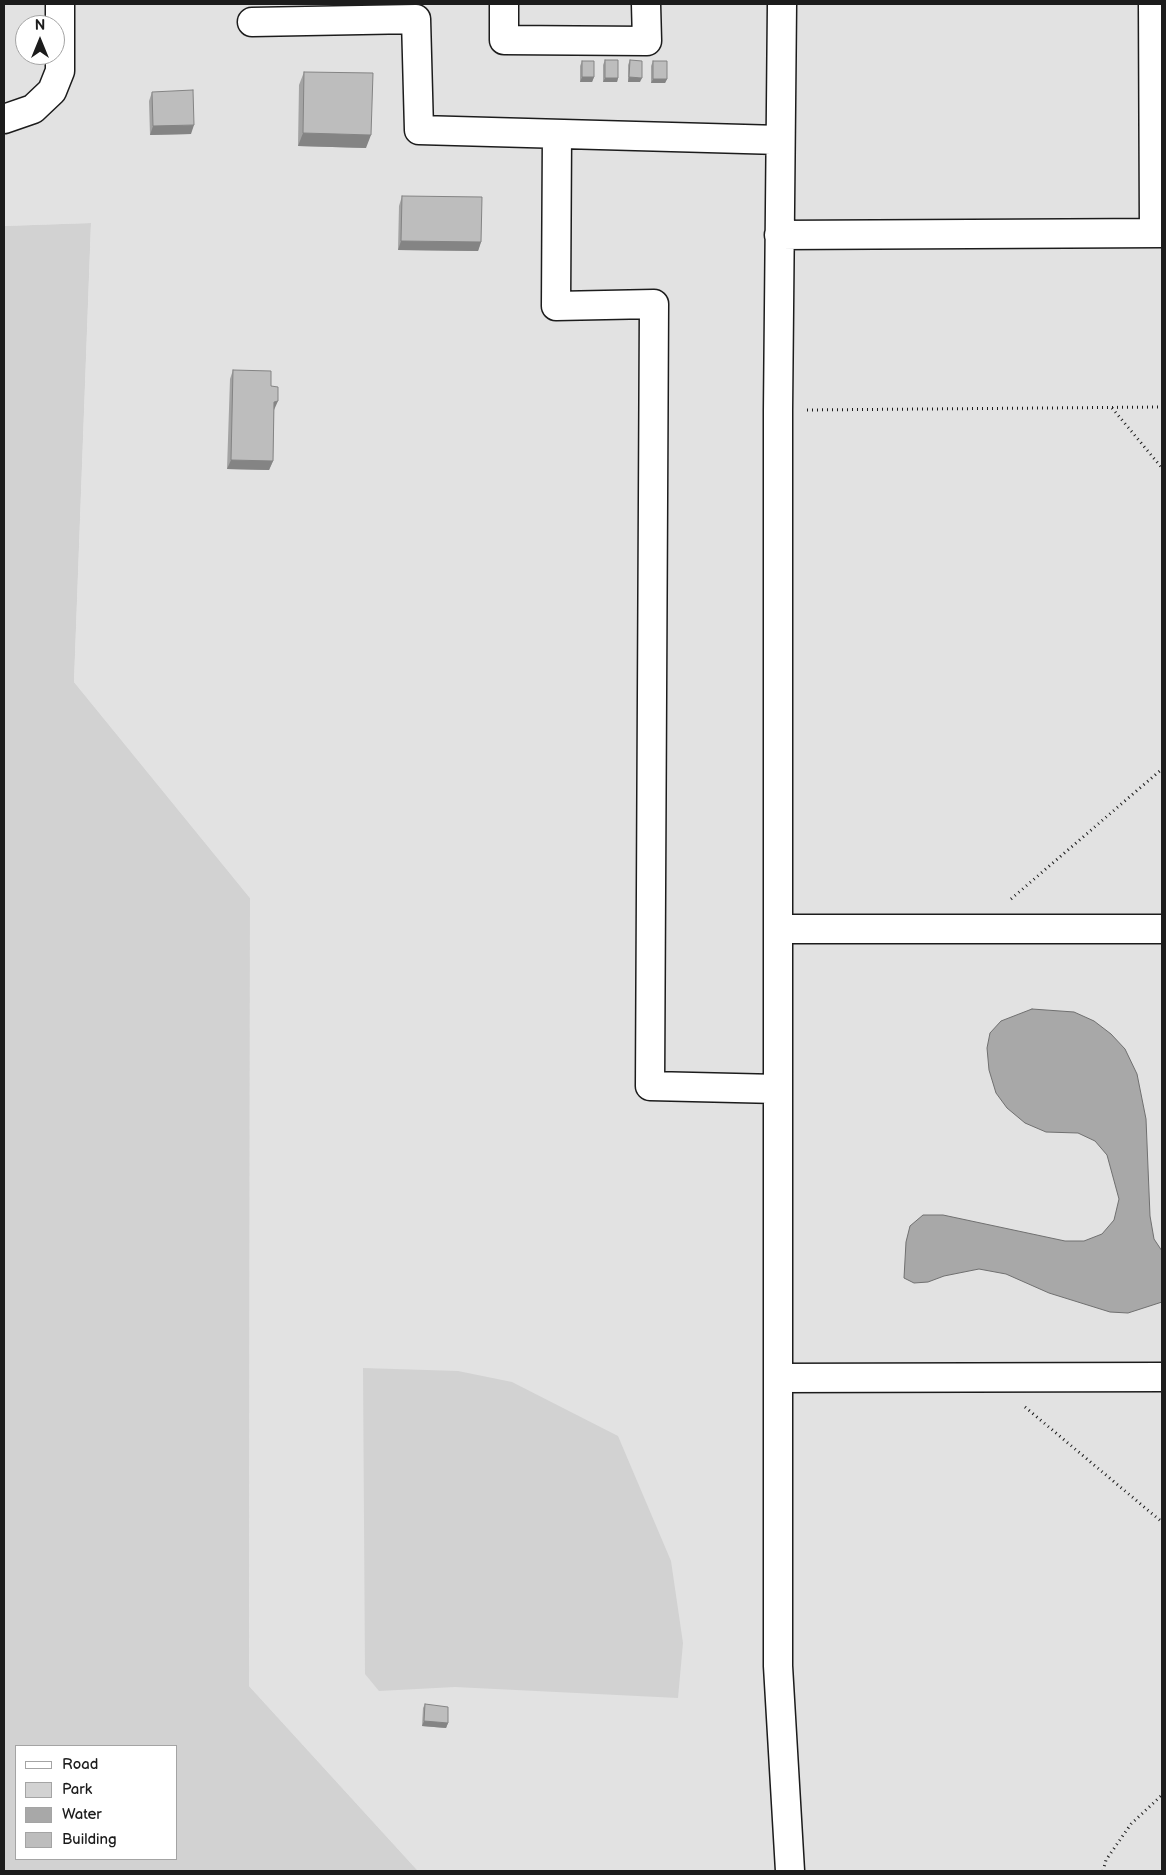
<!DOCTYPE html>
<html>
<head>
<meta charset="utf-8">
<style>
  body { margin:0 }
  #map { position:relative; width:1166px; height:1875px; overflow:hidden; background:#f2f2f2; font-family:"Balsamiq Sans",sans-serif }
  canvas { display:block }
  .frame { position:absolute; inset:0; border:5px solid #1c1c1c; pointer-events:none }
  .legend { position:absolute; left:15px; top:1745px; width:162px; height:115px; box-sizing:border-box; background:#fff; border:1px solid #a4a4a4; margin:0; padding:6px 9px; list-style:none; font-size:15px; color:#1c1c1c }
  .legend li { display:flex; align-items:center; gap:10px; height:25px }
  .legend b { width:25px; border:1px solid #a4a4a4 }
  .north { position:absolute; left:15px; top:15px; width:50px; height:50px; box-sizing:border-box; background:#fff; border:1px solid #a4a4a4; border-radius:50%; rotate:0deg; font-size:14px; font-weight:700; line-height:20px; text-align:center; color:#1c1c1c }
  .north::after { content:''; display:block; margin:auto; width:18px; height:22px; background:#1c1c1c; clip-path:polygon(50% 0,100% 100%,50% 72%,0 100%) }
</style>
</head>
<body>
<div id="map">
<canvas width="1166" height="1875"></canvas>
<div class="frame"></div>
<ul class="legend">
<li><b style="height:6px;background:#fff"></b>Road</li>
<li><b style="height:14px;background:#d2d2d2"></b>Park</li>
<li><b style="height:14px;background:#a8a8a8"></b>Water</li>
<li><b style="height:14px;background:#bdbdbd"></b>Building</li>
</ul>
<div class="north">N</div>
</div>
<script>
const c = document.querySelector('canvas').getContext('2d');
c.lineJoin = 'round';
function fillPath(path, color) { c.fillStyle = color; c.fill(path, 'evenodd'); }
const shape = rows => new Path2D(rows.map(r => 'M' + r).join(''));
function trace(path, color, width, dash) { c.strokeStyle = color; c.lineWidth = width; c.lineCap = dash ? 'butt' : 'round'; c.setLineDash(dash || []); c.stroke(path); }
fillPath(shape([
  [4,4,1162,4,1162,1871,418,1871,249,1686,250,898,74,682,91,223,4,226],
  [25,25,55,25,55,55,25,55]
]), '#e2e2e2');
fillPath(shape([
  [91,223,74,682,250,898,249,1686,418,1871,4,1871,4,226],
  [16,1746,176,1746,176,1859,16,1859],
  [363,1368,458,1371,512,1382,618,1436,671,1561,683,1643,678,1698,455,1687,379,1691,365,1674]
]), '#d2d2d2');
const water = shape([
  [1032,1009,1074,1012,1094,1021,1111,1034,1125,1049,1137,1074,1146,1119,1150,1216,1154,1239,1162,1251,1162,1302,1128,1313,1110,1312,1049,1293,1006,1274,979,1269,944,1276,928,1282,914,1283,904,1278,906,1242,910,1226,923,1215,943,1215,1065,1241,1084,1241,1102,1234,1114,1220,1119,1199,1107,1155,1095,1141,1078,1133,1046,1132,1025,1123,1007,1108,996,1093,989,1070,987,1048,990,1033,1001,1021,1032,1009]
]);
fillPath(water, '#a8a8a8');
trace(water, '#707070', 1);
const minor = shape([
  [504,4,504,40,647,41,646,4],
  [782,4,778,410,778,1666,790,1871],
  [1153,4,1154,233],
  [252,22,416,19,419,130,780,140],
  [4,119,33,109,52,91,60,71,60,4],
  [557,134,556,306,654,304,650,1086,778,1089],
  [779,235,1162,233],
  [778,929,1162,929],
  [778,1378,1162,1377]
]);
trace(minor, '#1c1c1c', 31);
trace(shape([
  [1112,408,1162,468],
  [807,410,1162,407],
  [1011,899,1162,769],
  [1025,1407,1162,1522],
  [1103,1871,1106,1860,1131,1824,1162,1795]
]), '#1c1c1c', 3, [1, 4]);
trace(minor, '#fff', 28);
fillPath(shape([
  [605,60,618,78,617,82,603,82,603,65],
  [630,60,640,82,628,82,628,65],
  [582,61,594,77,592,82,580,82,580,66],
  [653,61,667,79,665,83,651,83,651,66],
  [304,72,366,148,298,146,299,85],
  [152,92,191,134,150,135,149,101],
  [402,196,481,242,478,251,398,250,399,206],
  [233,370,271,386,274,410,273,461,269,470,227,469,230,379],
  [425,1704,448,1723,446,1728,422,1726,423,1708]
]), '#a3a3a3');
fillPath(shape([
  [582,77,594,77,592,82,580,82],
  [629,77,642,78,640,82,628,82],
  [605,78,618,78,617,82,603,82],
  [653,79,667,79,665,83,651,83],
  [194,125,191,134,150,135,153,126],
  [303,133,371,135,366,148,298,146],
  [401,241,481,242,478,251,398,250],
  [278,401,274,410,271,411,274,402],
  [231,460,273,461,269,470,227,469],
  [424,1721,448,1723,446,1728,422,1726]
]), '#848484');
const building = shape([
  [605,60,618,60,618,78,605,78,605,60],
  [630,60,642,61,642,78,629,77,630,60],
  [582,61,594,61,594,77,582,77,582,61],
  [653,61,667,61,667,79,653,79,653,61],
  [304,72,373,73,371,135,303,133,304,72],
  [193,90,194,125,153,126,152,92,193,90],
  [402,196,482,197,481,242,401,241,402,196],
  [233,370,271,371,271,386,278,387,278,401,274,402,273,461,231,460,233,370],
  [425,1704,448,1707,448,1723,424,1721,425,1704]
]);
fillPath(building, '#bdbdbd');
trace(building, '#848484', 1);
</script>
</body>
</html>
